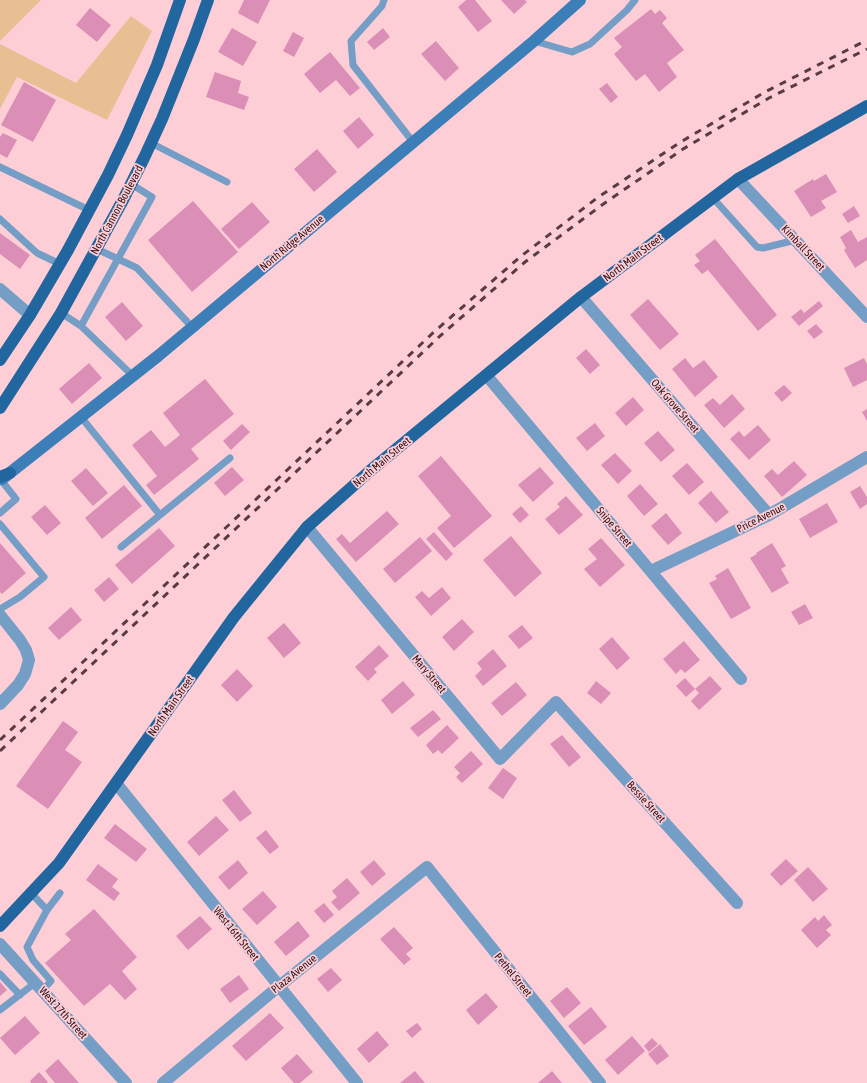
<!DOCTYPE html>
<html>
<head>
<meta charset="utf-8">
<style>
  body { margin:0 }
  canvas { display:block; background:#feced6 }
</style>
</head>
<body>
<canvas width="867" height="1083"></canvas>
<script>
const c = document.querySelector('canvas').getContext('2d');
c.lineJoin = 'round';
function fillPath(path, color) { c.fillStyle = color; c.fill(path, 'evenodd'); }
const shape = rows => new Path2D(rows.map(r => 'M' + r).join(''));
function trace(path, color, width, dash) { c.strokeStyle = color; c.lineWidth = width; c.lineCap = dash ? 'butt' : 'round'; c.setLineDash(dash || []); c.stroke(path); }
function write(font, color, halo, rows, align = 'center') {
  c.font = font + ' "Asap Condensed",sans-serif'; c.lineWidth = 3.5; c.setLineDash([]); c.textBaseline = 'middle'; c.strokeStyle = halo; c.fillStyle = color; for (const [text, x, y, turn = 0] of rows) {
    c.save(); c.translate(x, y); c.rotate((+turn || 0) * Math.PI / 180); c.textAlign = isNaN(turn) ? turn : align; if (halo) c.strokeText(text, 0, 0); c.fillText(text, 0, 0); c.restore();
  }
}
fillPath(shape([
  [0,0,41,0,0,41],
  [131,16,152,31,107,120,17,77,0,109,0,44,76,83]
]), '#e8be93');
fillPath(shape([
  [244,0,270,0,258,24,238,13],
  [466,0,475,0,492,21,478,32,458,7],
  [501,0,525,0,527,2,514,14],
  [90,8,111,25,97,42,76,25],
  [651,9,655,14,660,10,667,18,662,23,684,50,667,63,677,77,659,92,645,74,636,81,614,54,622,47,614,38],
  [232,28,257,42,243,66,218,52],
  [383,28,390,37,374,50,367,42],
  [293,32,304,38,294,57,283,51],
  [436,41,459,68,445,81,421,54],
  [330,52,360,88,350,96,336,80,320,93,304,74],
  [215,72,241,81,238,93,249,97,244,110,206,97],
  [24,82,56,100,33,142,1,125],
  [607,83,618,97,611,103,599,89],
  [359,117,374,135,358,149,343,131],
  [3,133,17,140,7,158,0,154,0,137],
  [317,149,337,172,314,192,294,169],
  [826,174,837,192,821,201,826,208,811,217,794,191,813,179,814,181],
  [193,201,238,252,192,292,148,240],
  [252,202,270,222,239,249,221,229],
  [854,206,860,216,848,223,842,214],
  [851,230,858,242,867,237,867,260,855,268,844,250,846,248,840,237],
  [0,233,30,255,20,269,0,254],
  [715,239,777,315,758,331,708,270,702,274,694,265,700,261,695,255],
  [648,299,679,334,660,350,630,315],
  [819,301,823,306,799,326,791,317,801,309,804,313],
  [122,302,143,326,126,341,105,317],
  [816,324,823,332,814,339,807,331],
  [586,349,600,365,590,374,576,358],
  [685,358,693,368,704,360,718,377,695,397,672,369],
  [864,358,867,364,867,380,853,387,844,368],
  [89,363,102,378,72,404,59,389],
  [205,379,234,414,191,449,199,459,154,495,146,485,157,476,132,445,151,430,165,447,180,435,163,413],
  [784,385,792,393,782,402,774,393],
  [732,394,745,409,724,428,704,405,713,398,720,405],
  [633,397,644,410,626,426,615,413],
  [867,409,867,421,862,412],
  [595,423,605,436,587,451,576,438],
  [242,424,250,432,231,450,223,441],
  [758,425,771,440,749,460,730,439,739,431,744,437],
  [658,431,675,450,661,462,644,443],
  [615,453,632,471,618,484,601,465],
  [441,456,492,516,454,548,437,528,451,516,418,476],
  [794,461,807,475,782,497,764,476,772,469,778,475],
  [687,463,704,482,689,495,672,476],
  [232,467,244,480,225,496,214,483],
  [540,467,554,483,533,502,518,485],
  [86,468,108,493,93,506,71,481],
  [640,484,658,504,644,516,627,496],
  [124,485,142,506,102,539,85,518],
  [860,486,867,497,867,504,860,509,850,492],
  [711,491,729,512,716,523,698,503],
  [566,496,583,515,559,535,545,519,560,507,557,504],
  [827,503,838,522,810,538,799,519],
  [45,505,61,523,47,535,31,517],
  [521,506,529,515,520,523,512,514],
  [387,511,399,524,356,562,336,539,342,534,350,543],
  [666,513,682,533,668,545,651,526],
  [159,528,175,546,132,584,115,565],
  [434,532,453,554,446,561,426,539],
  [511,536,542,573,515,597,483,560],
  [420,537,432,551,395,583,383,569],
  [601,538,625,565,600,587,584,569,597,559,588,549],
  [0,543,26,573,2,594,0,592],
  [772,543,786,566,781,569,789,583,772,593,750,558,757,554,756,553],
  [728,568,751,608,731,619,709,583,717,579,715,576],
  [109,577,119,589,104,602,94,590],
  [442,587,451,598,431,616,415,597,422,591,429,598],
  [805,604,813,618,799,625,791,612],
  [71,607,82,620,59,640,48,628],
  [462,619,474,632,454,651,442,637],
  [284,623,301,643,284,658,267,638],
  [522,625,533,638,519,649,508,636],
  [612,637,630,658,617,670,599,649],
  [684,641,700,660,685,673,681,669,676,674,663,659],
  [379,645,389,656,374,669,377,672,368,681,355,667],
  [493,649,507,666,483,686,475,676,482,669,477,663],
  [237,669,253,686,237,702,221,685],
  [710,676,722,689,699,710,691,701,699,693,695,689],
  [685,678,695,689,686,697,676,686],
  [403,681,415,695,392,714,381,700],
  [596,681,611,693,601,704,587,693],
  [516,682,527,695,502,716,491,703],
  [433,710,441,719,418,737,410,728],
  [63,721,78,732,65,750,82,762,48,809,16,786],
  [447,725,459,738,442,754,438,750,433,754,426,745],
  [562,735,581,757,569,767,550,744],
  [471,751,483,764,462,783,456,777,460,773,454,767],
  [503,768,517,778,503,799,488,788],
  [234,790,252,813,240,822,222,800],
  [216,816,229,830,199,856,187,842],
  [115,824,147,849,136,862,104,838],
  [266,830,279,847,270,854,256,838],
  [786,859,798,871,781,886,770,874],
  [238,860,248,873,229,890,218,877],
  [374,860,386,874,372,886,360,872],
  [98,864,118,879,112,887,120,893,114,901,86,880],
  [808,867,828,889,813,902,794,880],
  [347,878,360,893,339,911,331,902,337,897,332,891],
  [263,891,277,907,257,925,242,909],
  [324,903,334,915,324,923,314,911],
  [94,909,137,957,122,971,137,989,125,1000,110,984,84,1006,45,963,71,940,65,934],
  [824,915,832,925,826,930,831,935,817,948,801,930,815,917,818,921],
  [200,916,212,929,188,950,176,936],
  [298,921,310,936,286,956,274,942],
  [394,927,413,948,406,954,411,959,404,965,380,939],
  [331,968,342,980,328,992,317,979],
  [239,975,249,989,230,1003,220,989],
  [0,982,7,990,0,996],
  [567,987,581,1003,564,1018,550,1001],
  [486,993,498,1007,478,1025,466,1010],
  [591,1007,607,1027,584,1045,568,1026],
  [270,1013,284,1028,246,1061,232,1046],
  [25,1016,40,1033,15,1055,0,1038],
  [417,1023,422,1029,412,1038,406,1031],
  [377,1031,389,1045,369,1063,357,1049],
  [632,1036,645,1051,618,1075,605,1060],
  [652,1038,658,1044,649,1052,644,1046],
  [660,1044,669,1056,657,1065,648,1054],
  [297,1054,313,1072,300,1083,294,1083,281,1068],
  [58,1059,79,1083,55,1083,45,1071],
  [415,1071,425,1083,400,1083],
  [552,1071,562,1083,538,1083],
  [39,1072,48,1082,47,1083,31,1083,30,1081]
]), '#db8eb6');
trace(shape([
  [384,0,382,6,351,41,353,65,413,142],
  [534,41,572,52,590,44,627,10,635,0],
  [151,143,227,182],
  [0,167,89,210],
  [713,198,757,247,763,248,796,240],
  [0,219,37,253,60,264],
  [97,249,137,268,192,327],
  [61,313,81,326,152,197,131,184],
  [81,326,133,376],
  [81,417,160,515,121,547],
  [0,513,16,499,1,480],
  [160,515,230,458],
  [0,524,44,577,20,597,0,609],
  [31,893,47,910],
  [0,974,20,995],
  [42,991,51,981,33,960,27,947,47,910,60,893],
  [0,1010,35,983]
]), '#749ec6', 7);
trace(shape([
  [738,179,867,317],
  [0,289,30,315],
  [581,297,769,515],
  [487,376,741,679],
  [307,527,500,759,556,702,737,903],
  [651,571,769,515,867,457],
  [0,615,20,640,26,650,29,660,25,674,18,685,0,704],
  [116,783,357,1083],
  [0,944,126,1083],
  [163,1083,278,987,427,867,600,1083]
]), '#749ec6', 12);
trace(shape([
  [2,479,158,356,534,41,580,0]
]), '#3b7eb8', 12);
trace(shape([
  [0,360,30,315,68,250,108,175,127,135,157,65,180,0],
  [0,408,61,313,123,200,144,158,162,119,194,39,208,0],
  [0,477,10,473],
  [0,926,59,863,234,617,307,527,371,470,581,297,738,179,867,106]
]), '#21669e', 12);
trace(shape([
  [0,740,435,331,520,257,597,198,679,143,765,92,867,40],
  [0,751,440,336,525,262,602,205,683,149,769,98,867,49]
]), '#5b3b42', 3, [7, 7]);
write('11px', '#2c1117', '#feced6', [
  ["North Cannon Boulevard",117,210,-62],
  ["North Ridge Avenue",292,243,-40],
  ["Kimball Street",803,248,47],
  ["North Main Street",633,258,-37],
  ["Oak Grove Street",675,406,49],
  ["North Main Street",382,462,-40],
  ["Price Avenue",761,518,-27],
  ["Snipe Street",614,527,50],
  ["Mary Street",429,674,50],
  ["North Main Street",171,706,-55],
  ["Bessie Street",646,802,48],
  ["West 16th Street",236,934,51],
  ["Plaza Avenue",294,974,-39],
  ["Pethel Street",513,975,51],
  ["West 17th Street",63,1013,48]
]);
</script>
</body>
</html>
